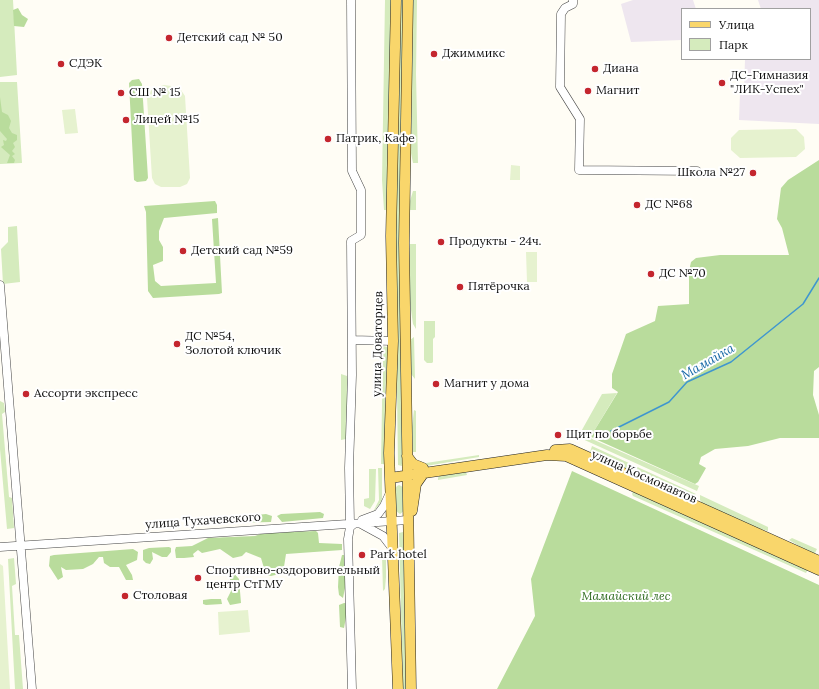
<!DOCTYPE html>
<html>
<head>
<meta charset="utf-8">
<style>
  body { margin:0 }
  #map { position:relative; width:819px; height:689px; overflow:hidden; background:#fffdf5; font-family:Lora,serif }
  canvas { display:block }
  .legend { position:absolute; left:681px; top:8px; width:130px; height:52px; box-sizing:border-box; background:#fff; border:1px solid #a0a0a0; margin:0; padding:5px 7px; list-style:none; font-size:12px; color:#111 }
  .legend li { display:flex; align-items:center; gap:8px; height:20px }
  .legend b { width:20px; border:1px solid #a0a0a0 }
</style>
</head>
<body>
<div id="map">
<canvas width="819" height="689"></canvas>
<ul class="legend">
<li><b style="height:5px;background:#f9d66b"></b>Улица</li>
<li><b style="height:11px;background:#d5ebbd"></b>Парк</li>
</ul>
</div>
<script>
const c = document.querySelector('canvas').getContext('2d');
c.lineJoin = 'round';
function fillPath(path, color) { c.fillStyle = color; c.fill(path, 'evenodd'); }
const shape = rows => new Path2D(rows.map(r => 'M' + r).join(''));
function trace(path, color, width, dash) { c.strokeStyle = color; c.lineWidth = width; c.lineCap = dash ? 'butt' : 'round'; c.setLineDash(dash || []); c.stroke(path); }
function write(font, color, halo, rows, align = 'center') {
  c.font = font + ' Lora,serif'; c.lineWidth = 4; c.setLineDash([]); c.textBaseline = 'middle'; c.strokeStyle = halo; c.fillStyle = color; for (const [text, x, y, turn = 0] of rows) {
    c.save(); c.translate(x, y); c.rotate((+turn || 0) * Math.PI / 180); c.textAlign = isNaN(turn) ? turn : align; if (halo) c.strokeText(text, 0, 0); c.fillText(text, 0, 0); c.restore();
  }
}
fillPath(shape([
  [633,0,693,0,696,9,682,9,682,40,631,42,621,4],
  [758,0,819,0,819,124,739,120,740,93,744,92,745,59,810,59,810,9,761,9]
]), '#eee6ef');
fillPath(shape([
  [0,0,13,0,17,75,0,77],
  [385,0,391,0,391,9,387,210,384,210,382,180],
  [400,0,404,0,402,466,398,465,395,242],
  [413,0,417,0,416,74,418,163,413,163,411,153],
  [0,82,17,82,22,163,0,164],
  [413,191,416,191,416,210,410,210,410,201],
  [17,226,20,282,3,284,1,249,8,242,8,227],
  [410,244,416,244,416,329,413,324,409,296],
  [424,321,435,321,435,337,433,339,433,362,432,363,427,363,424,360],
  [414,337,415,379,411,374,410,340],
  [383,346,387,347,388,349,385,396,385,464,381,464],
  [341,374,347,376,348,384,347,436,346,439,341,440],
  [617,393,591,436,592,439,699,486,697,491,578,437,602,394],
  [0,401,4,403,5,412,2,414,9,497,12,498,14,528,7,529,0,449],
  [414,410,416,411,416,452,413,452,412,427],
  [592,446,696,494,688,497,590,452],
  [479,455,479,457,426,466,426,463],
  [378,468,382,468,382,501,373,512,379,500],
  [369,469,376,469,375,501,370,509,364,506,364,499,369,498],
  [466,472,467,475,438,480,438,478,439,476],
  [399,485,403,487,404,511,400,514,396,511,395,489,397,486],
  [633,491,808,569,806,573,633,496,632,494],
  [700,495,768,527,768,531,753,527,703,504,700,500],
  [403,532,404,533,407,689,403,689,399,533],
  [792,538,817,549,814,555,789,540],
  [382,556,386,556,386,577,385,589,383,591],
  [14,558,16,584,12,586,15,635,19,635,23,689,15,689,8,559]
]), '#d5ebbd');
fillPath(shape([
  [18,8,22,15,28,19,24,27,14,26,13,10],
  [139,79,142,84,148,178,146,181,137,182,134,180,129,83,132,80],
  [0,97,2,112,8,115,11,121,9,128,12,133,17,135,17,140,13,143,15,147,12,151,15,154,12,156,15,160,14,163,7,163,10,155,1,147,4,145,3,140,6,141,7,139,0,131],
  [819,160,819,367,814,371,813,395,819,415,819,438,780,438,748,446,715,449,701,457,699,464,706,468,698,482,695,484,593,438,591,436,618,392,612,388,612,374,626,334,655,321,658,306,689,304,689,271,691,262,696,258,720,255,789,255,782,228,777,219,781,188,788,180],
  [215,201,217,205,217,213,164,218,159,231,159,240,163,247,163,261,153,265,155,281,161,286,216,283,212,219,218,218,222,293,219,294,153,298,148,291,146,212,144,206],
  [572,471,819,585,819,689,497,689,535,616,531,579],
  [320,512,324,514,323,518,282,522,277,516,281,514],
  [266,514,272,516,271,522,231,523,227,521,227,518],
  [316,531,318,533,319,543,342,544,342,550,286,554,283,573,271,576,266,575,261,558,246,552,242,556,233,558,220,549,202,553,198,550,193,554,194,557,184,558,176,558,175,550,176,547,192,546,208,538,255,536,263,533],
  [149,548,169,547,171,548,171,552,167,557,162,557,152,552,153,559,150,564,146,563,143,560,143,550],
  [133,549,138,552,137,560,126,565,132,575,133,580,126,580,119,567,110,567,104,563,103,557,99,557,93,564,83,569,66,570,61,567,63,577,58,580,49,566,50,556,54,555],
  [342,555,345,555,346,583,343,598,339,595,338,587,339,567],
  [231,570,239,579,241,603,230,605,227,599,232,589,229,574],
  [211,599,221,599,222,604,206,605,203,604,203,600],
  [344,603,346,603,346,617,344,628,340,627,339,605]
]), '#b9dc9c');
fillPath(shape([
  [164,85,179,87,185,96,190,178,187,184,180,187,161,187,155,184,152,178,147,98,152,89],
  [75,109,78,133,65,134,62,110],
  [796,129,804,137,805,149,796,157,740,158,731,150,731,138,739,130],
  [511,165,520,166,520,180,510,180],
  [526,252,537,252,537,282,527,282],
  [0,564,3,566,10,689,0,689],
  [248,610,250,632,219,635,218,612]
]), '#e6f2cf');
trace(shape([
  [611,431,669,402,687,382,731,362,803,304,819,278]
]), '#3f96cf', 1.5);
const minor = shape([
  [573,0,573,4,565,8,561,14,560,87,580,119,579,170,697,171],
  [0,285,32,689],
  [352,340,393,341],
  [362,520,378,514,384,506,389,495],
  [350,524,349,468,352,375,351,241,361,235,361,190,352,171,351,0],
  [361,524,383,536,393,549],
  [0,547,408,520],
  [352,689,348,539,350,527,354,524]
]);
const major = shape([
  [396,0,391,236,393,341,389,453,398,689],
  [408,0,404,243,411,689],
  [555,450,570,449,819,561],
  [407,456,413,464,423,468],
  [390,478,547,455,566,456,819,570],
  [412,511,416,484,423,474]
]);
trace(minor, '#444', 9);
trace(major, '#222', 11);
trace(minor, '#fff', 8);
trace(major, '#f9d66b', 10);
for (const [x, y, r, color] of [
  [169,38,4,"#c4262e"],
  [434,54,4,"#c4262e"],
  [61,64,4,"#c4262e"],
  [595,69,4,"#c4262e"],
  [722,83,4,"#c4262e"],
  [588,91,4,"#c4262e"],
  [121,93,4,"#c4262e"],
  [126,120,4,"#c4262e"],
  [328,139,4,"#c4262e"],
  [753,173,4,"#c4262e"],
  [637,205,4,"#c4262e"],
  [441,242,4,"#c4262e"],
  [183,251,4,"#c4262e"],
  [651,274,4,"#c4262e"],
  [460,287,4,"#c4262e"],
  [177,344,4,"#c4262e"],
  [436,384,4,"#c4262e"],
  [26,394,4,"#c4262e"],
  [558,435,4,"#c4262e"],
  [362,555,4,"#c4262e"],
  [198,578,4,"#c4262e"],
  [125,596,4,"#c4262e"]
]) { const dot = new Path2D(); dot.arc(x, y, r, 0, 2 * Math.PI); c.fillStyle = color; c.fill(dot); trace(dot, '#fff', 1.5); }
write('12px', '#111', '#fff', [
  ["Детский сад № 50",177,38],
  ["Джиммикс",442,54],
  ["СДЭК",69,64],
  ["Диана",603,69],
  ["ДС-Гимназия",730,76],
  ["\"ЛИК-Успех\"",730,90],
  ["Магнит",596,91],
  ["СШ № 15",129,93],
  ["Лицей №15",134,120],
  ["Патрик, Кафе",336,139],
  ["Школа №27",745,173,"right"],
  ["ДС №68",645,205],
  ["Продукты - 24ч.",449,242],
  ["Детский сад №59",191,251],
  ["ДС №70",659,274],
  ["Пятёрочка",468,287],
  ["ДС №54,",185,337],
  ["Золотой ключик",185,351],
  ["Магнит у дома",444,384],
  ["Ассорти экспресс",34,394],
  ["Щит по борьбе",566,435],
  ["Park hotel",370,555],
  ["Спортивно-оздоровительный",206,571],
  ["центр СтГМУ",206,585],
  ["Столовая",133,596]
], 'left');
write('12px', '#111', '#fff', [
  ["улица Доваторцев",378,344,-89],
  ["улица Космонавтов",644,477,24],
  ["улица Тухачевского",203,521,-4]
]);
write('italic 12px', '#2f6b1f', '#fff', [
  ["Мамайский лес",626,597]
]);
write('italic 13px', '#1768a6', '#fff', [
  ["Мамайка",708,362,-30]
]);
</script>
</body>
</html>
